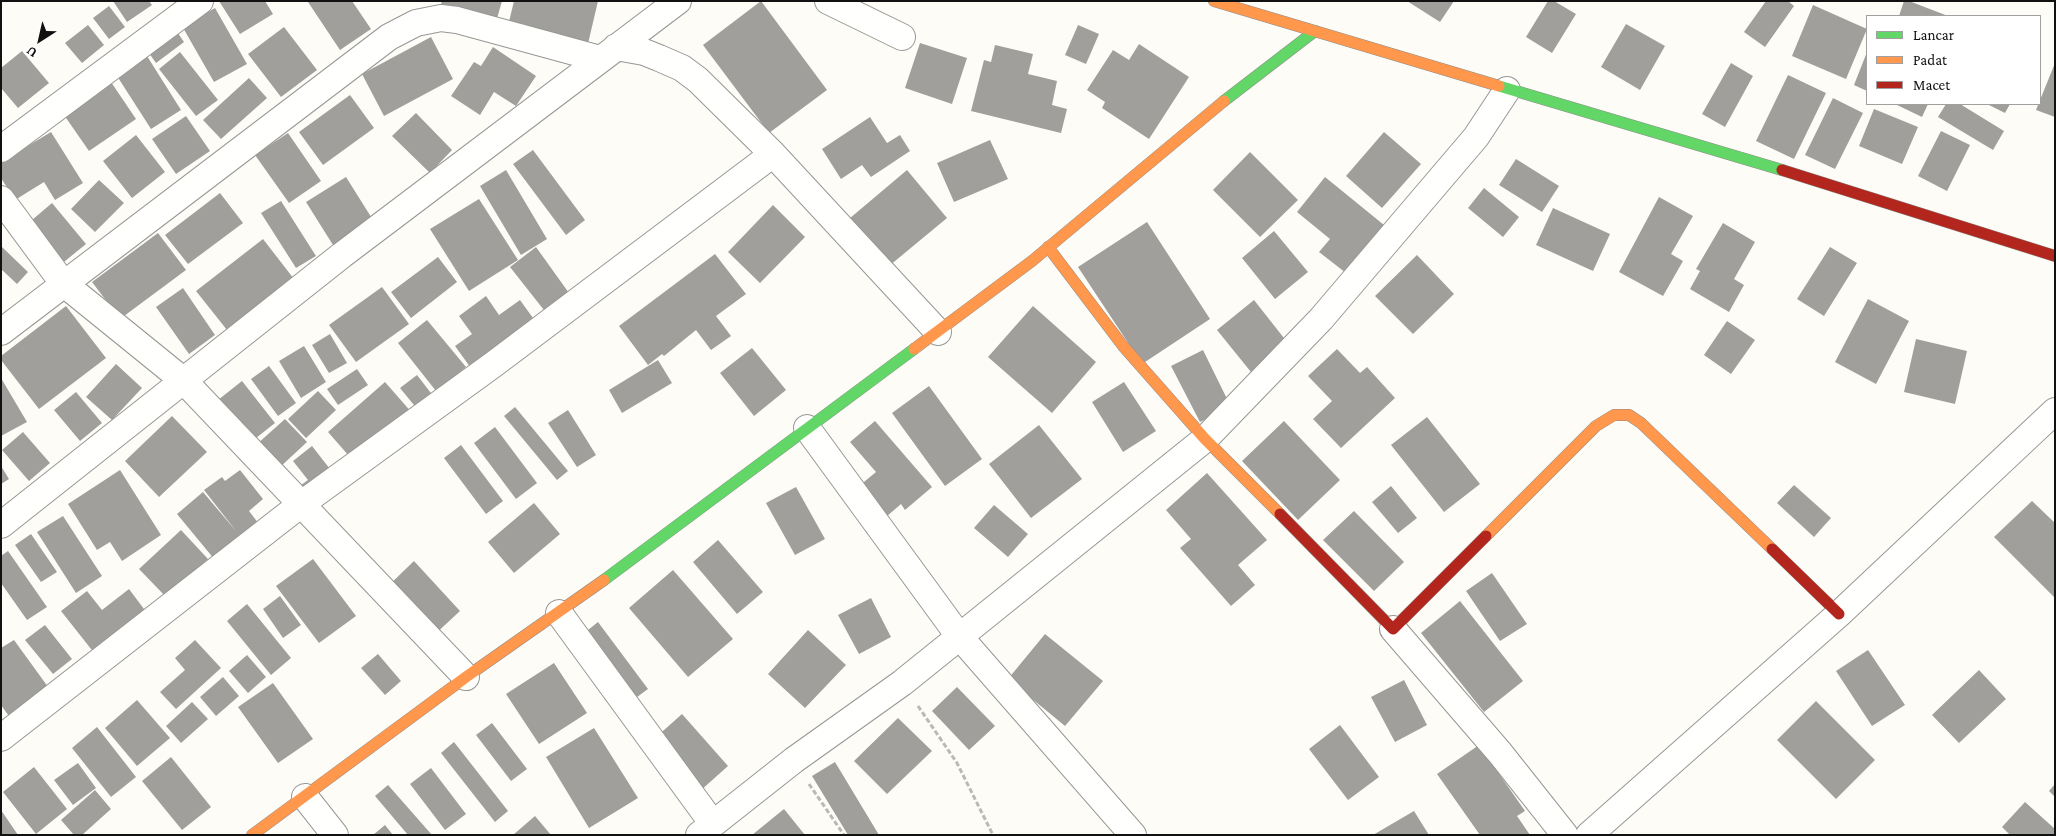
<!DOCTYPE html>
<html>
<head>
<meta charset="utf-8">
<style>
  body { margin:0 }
  #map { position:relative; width:2056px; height:836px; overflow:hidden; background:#fdfcf7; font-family:"Crimson Pro",serif }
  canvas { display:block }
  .frame { position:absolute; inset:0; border:2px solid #111; pointer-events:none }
  .legend { position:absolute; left:1866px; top:15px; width:175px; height:90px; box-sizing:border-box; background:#fff; border:1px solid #a0a0a0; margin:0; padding:6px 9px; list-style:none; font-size:15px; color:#111 }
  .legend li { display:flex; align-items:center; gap:10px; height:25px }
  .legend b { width:25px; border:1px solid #a0a0a0 }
  .north { position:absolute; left:15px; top:15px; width:50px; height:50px; -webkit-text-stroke:4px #fff; paint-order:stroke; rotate:215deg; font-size:14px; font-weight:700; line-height:20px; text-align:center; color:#111 }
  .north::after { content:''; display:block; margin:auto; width:18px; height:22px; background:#111; clip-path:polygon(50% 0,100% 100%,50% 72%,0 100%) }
</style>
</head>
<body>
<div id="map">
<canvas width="2056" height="836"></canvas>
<div class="frame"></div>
<ul class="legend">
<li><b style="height:6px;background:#63d668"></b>Lancar</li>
<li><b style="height:6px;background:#ff974d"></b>Padat</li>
<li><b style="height:6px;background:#b3261e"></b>Macet</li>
</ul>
<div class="north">U</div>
</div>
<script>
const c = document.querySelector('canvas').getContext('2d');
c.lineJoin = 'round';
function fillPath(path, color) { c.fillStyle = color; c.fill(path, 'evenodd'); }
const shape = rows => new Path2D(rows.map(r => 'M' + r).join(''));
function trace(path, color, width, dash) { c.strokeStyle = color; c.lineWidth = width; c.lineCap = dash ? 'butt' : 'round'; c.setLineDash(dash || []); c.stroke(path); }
fillPath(shape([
  [113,1,149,1,152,5,127,22],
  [219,1,265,1,273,14,240,34],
  [310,1,352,1,371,29,340,50,308,2],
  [442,1,502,1,496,22,440,7],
  [514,1,598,1,587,48,507,30],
  [761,1,827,90,769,133,703,45],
  [1407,1,1454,1,1440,22],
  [1548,1,1554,1,1576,14,1552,53,1526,37],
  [1766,1,1788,1,1794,6,1765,47,1744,32],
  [1904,1,1909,1,1948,16,1899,16],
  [1813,5,1867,29,1846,79,1792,56],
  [109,6,125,27,109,39,93,18],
  [215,8,247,64,214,82,182,26],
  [1626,24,1665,46,1640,90,1601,67],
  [88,25,104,45,82,63,65,43],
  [1078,25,1099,34,1086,64,1065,55],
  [173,26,184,42,156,63,144,46],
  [284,27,317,70,281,97,248,54],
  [431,37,453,79,384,116,362,74],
  [920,43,967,58,952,104,905,88],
  [1139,44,1189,77,1149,139,1102,108,1105,102,1087,90,1113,50,1129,60],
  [995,45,1033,54,1028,74,1057,81,1052,105,1067,109,1061,133,971,111,984,60,991,62],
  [493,47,536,76,516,106,494,92,480,115,451,96,474,62,481,66],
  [22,51,49,83,18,108,1,88,1,68],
  [180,52,218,100,196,116,159,69],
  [1867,52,1867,91,1854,85],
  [147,56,181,110,151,129,117,76],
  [1731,63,1753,76,1725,127,1702,114],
  [2055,63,2055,117,2036,110],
  [1788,75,1826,93,1794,159,1756,141],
  [249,78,267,98,221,139,203,120],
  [111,82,136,119,89,151,64,115],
  [350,95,374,128,323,165,299,132],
  [1833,98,1863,113,1835,169,1805,155],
  [1895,104,1928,104,1922,117],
  [1946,104,1960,104,2004,131,1993,150,1938,117],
  [1987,104,2010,104,2005,113],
  [1874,109,1918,127,1902,164,1859,146],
  [416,113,452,150,430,173,392,136],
  [186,116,210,151,176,174,152,139],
  [870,117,887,143,900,135,910,151,871,177,862,165,841,179,822,149],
  [1941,131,1970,145,1947,191,1918,176],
  [51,132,83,183,55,200,44,182,15,200,1,178,1,162],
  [1384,132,1421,164,1382,208,1346,176],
  [288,133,321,181,289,203,255,155],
  [136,135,165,172,132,198,103,161],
  [990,140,1008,179,954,202,937,163],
  [533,150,585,220,566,235,513,164],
  [1250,152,1298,200,1260,237,1213,190],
  [1516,159,1559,186,1542,212,1499,185],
  [506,170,547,239,521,255,480,186],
  [907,170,947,218,883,271,843,224],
  [346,177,373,220,333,245,306,202],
  [1325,177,1384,225,1346,273,1319,252,1330,239,1297,212],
  [99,180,124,203,95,232,71,209],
  [1484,188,1519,217,1503,237,1468,208],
  [220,193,243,223,188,264,165,235],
  [1659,197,1693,216,1671,254,1683,261,1663,296,1619,272],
  [479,199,518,260,469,291,430,229],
  [281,201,316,256,296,268,261,213],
  [52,203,86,244,59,266,25,226],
  [773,205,805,237,760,283,728,252],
  [1553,208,1610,234,1593,271,1536,245],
  [1147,222,1210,319,1142,364,1078,267],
  [1723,223,1755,242,1734,279,1744,285,1729,312,1690,289,1700,271,1696,269],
  [1274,231,1308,272,1275,299,1242,258],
  [158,233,186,270,120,319,92,282],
  [263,239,294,279,227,330,196,291],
  [2,247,28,272,17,284,1,269],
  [536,247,574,300,551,319,510,267],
  [1830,247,1857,263,1824,316,1797,299],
  [715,254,746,294,716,316,731,336,711,350,696,330,664,356,662,354,648,365,619,326],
  [1417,255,1454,294,1413,334,1375,296],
  [438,257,457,282,411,318,391,292],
  [382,287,409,324,356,362,329,325],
  [183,288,215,335,189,354,156,307],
  [486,296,499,315,520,300,538,325,473,371,455,346,472,334,459,316],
  [1868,299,1909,321,1876,384,1835,362],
  [1254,300,1291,347,1255,377,1217,330],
  [66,306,106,358,39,409,1,360,1,356],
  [1033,306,1096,362,1052,413,988,357],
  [427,320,466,367,436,391,398,343],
  [1727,321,1755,340,1731,374,1704,355],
  [330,334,347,363,329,373,312,345],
  [1916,339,1967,351,1955,404,1904,392],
  [304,346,326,382,301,398,279,361],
  [752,348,786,390,754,416,720,373],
  [1337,349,1360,373,1367,367,1395,398,1341,448,1313,419,1332,401,1308,376],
  [1203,350,1231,407,1200,422,1171,366],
  [658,360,672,383,622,413,609,390],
  [116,364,142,388,112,420,86,397],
  [269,366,296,403,278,416,251,379],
  [357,369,368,385,338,405,327,389],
  [417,375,434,397,418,410,400,388],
  [1,378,27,422,1,436],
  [242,381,275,423,251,442,218,400],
  [385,382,413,414,356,464,328,432],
  [1124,382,1156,431,1123,452,1092,402],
  [929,386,982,459,945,486,892,413],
  [318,391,336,410,306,438,288,419],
  [76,392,102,423,80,441,54,410],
  [515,407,568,471,557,480,504,416],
  [568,410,596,455,577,467,548,423],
  [172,416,207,452,159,497,125,461],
  [1427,417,1480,484,1444,512,1391,445],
  [285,419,307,442,278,469,256,445],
  [875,421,932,487,905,510,901,504,886,517,859,486,876,472,850,442],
  [1284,421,1340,480,1298,520,1242,461],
  [1039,425,1082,479,1031,518,989,464],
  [495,427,537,483,516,499,474,443],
  [23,432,50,463,29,481,2,450],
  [461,445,503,501,486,514,444,458],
  [312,446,337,478,318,492,297,488,308,480,293,461],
  [1,466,9,479,1,484],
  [120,470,161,535,122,561,110,542,97,550,68,504],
  [240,470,263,499,249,511,262,528,215,560,177,514,203,492,236,531,204,490,222,477,225,481],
  [1207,473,1267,540,1238,565,1255,585,1231,606,1180,548,1191,539,1166,510],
  [1794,485,1831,518,1814,537,1777,503],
  [1391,486,1417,518,1398,533,1372,502],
  [796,487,825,539,795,555,766,503],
  [2032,501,2055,523,2055,598,1994,537],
  [534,503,560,534,514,573,488,542],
  [994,505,1028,534,1008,557,974,528],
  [1354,511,1404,562,1374,591,1323,540],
  [63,516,102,576,76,593,37,532],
  [181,530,208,559,167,598,139,569],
  [31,534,57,572,41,582,15,545],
  [718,540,763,592,737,614,693,562],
  [8,551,47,607,27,620,1,583,1,556],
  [313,559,356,616,319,643,276,586],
  [414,561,460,611,432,637,386,588],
  [673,570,733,639,688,677,629,608],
  [1492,573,1527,624,1500,641,1466,591],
  [129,589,147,613,95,654,61,611,87,591,102,610],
  [280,596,301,625,283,638,263,609],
  [871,598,891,637,859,654,838,615],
  [1460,601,1523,681,1484,712,1421,633],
  [247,604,291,658,271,675,227,621],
  [598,622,648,689,633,700,583,634],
  [45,625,72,659,53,674,25,640],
  [808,630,846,665,805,708,768,674],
  [1045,634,1103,681,1065,726,1008,679],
  [14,640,51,691,11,719,1,705,1,648],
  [195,640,221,668,176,709,160,692,185,670,175,658],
  [1868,650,1905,705,1872,726,1836,671],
  [378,654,401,681,385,695,361,668],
  [247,655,266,677,248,693,229,671],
  [554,663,587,713,539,744,506,694],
  [1979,670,2006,699,1959,743,1932,715],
  [223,677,239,696,216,716,200,697],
  [1404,680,1427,725,1395,742,1371,697],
  [273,683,313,739,278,763,238,707],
  [957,687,995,726,969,750,932,711],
  [137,700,170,738,137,766,105,728],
  [1816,701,1875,760,1836,799,1777,740],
  [192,702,208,719,181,743,166,726],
  [682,714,728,766,700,791,654,739],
  [898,718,932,751,887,794,854,761],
  [492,723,527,769,511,781,476,735],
  [1340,725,1379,777,1348,800,1309,749],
  [97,727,136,777,111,797,72,748],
  [594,728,638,798,589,828,546,757],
  [454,742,508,811,495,822,441,753],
  [1479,745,1525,811,1517,816,1530,835,1480,835,1437,774],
  [171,757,211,807,182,830,142,781],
  [835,762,879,835,848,835,812,776],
  [78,763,96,788,73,805,54,780],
  [34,767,67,809,36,834,3,792],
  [431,768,466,814,445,830,410,784],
  [2055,784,2055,797,2049,791],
  [388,785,432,835,408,835,375,796],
  [95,790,111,809,82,835,74,835,61,820],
  [2025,802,2055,829,2055,835,2010,835,2002,827],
  [784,809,805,835,752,835],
  [1,810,18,835,1,835],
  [1414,811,1429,835,1373,835],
  [535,816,551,835,513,835],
  [385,825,393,835,373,835]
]), '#a19f9c');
const street = shape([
  [828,1,902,37],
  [616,47,644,52,659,58,682,68,698,80,773,154,938,332],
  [1,149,200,1],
  [1,199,63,283,184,381,466,677],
  [1,332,389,37,416,23,441,18,457,20,600,59],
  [807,428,959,636,1133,835],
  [1,525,342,255,678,1],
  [559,613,713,824],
  [1393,629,1500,753,1565,835],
  [1,738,300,505,494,364,773,154],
  [305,797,335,835],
  [699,835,794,760,902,683,1205,439,1321,319,1476,137,1507,90],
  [1589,835,1839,614,2055,411]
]);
const fast = shape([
  [1499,86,1782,170],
  [1224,101,1315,31],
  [604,580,914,349]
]);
const slow = shape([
  [1214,1,1499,86],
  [1048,247,1123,346,1205,439,1280,514],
  [914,349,1032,261,1224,101],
  [1486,536,1596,426,1614,415,1629,415,1641,423,1772,549],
  [252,835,466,677,604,580]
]);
const jam = shape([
  [1782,170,2055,256],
  [1280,514,1393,629,1486,536],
  [1772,549,1839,614]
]);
trace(street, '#979795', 28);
trace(fast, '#8e8d8b', 12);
trace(slow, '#8e8d8b', 12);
trace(jam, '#8e8d8b', 12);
trace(shape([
  [918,706,957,763,993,835],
  [809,784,844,835]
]), '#b9b9b8', 3, [5, 2.5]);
trace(street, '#fffffe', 26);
trace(fast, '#63d668', 11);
trace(slow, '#ff974d', 11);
trace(jam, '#b3261e', 11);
</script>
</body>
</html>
